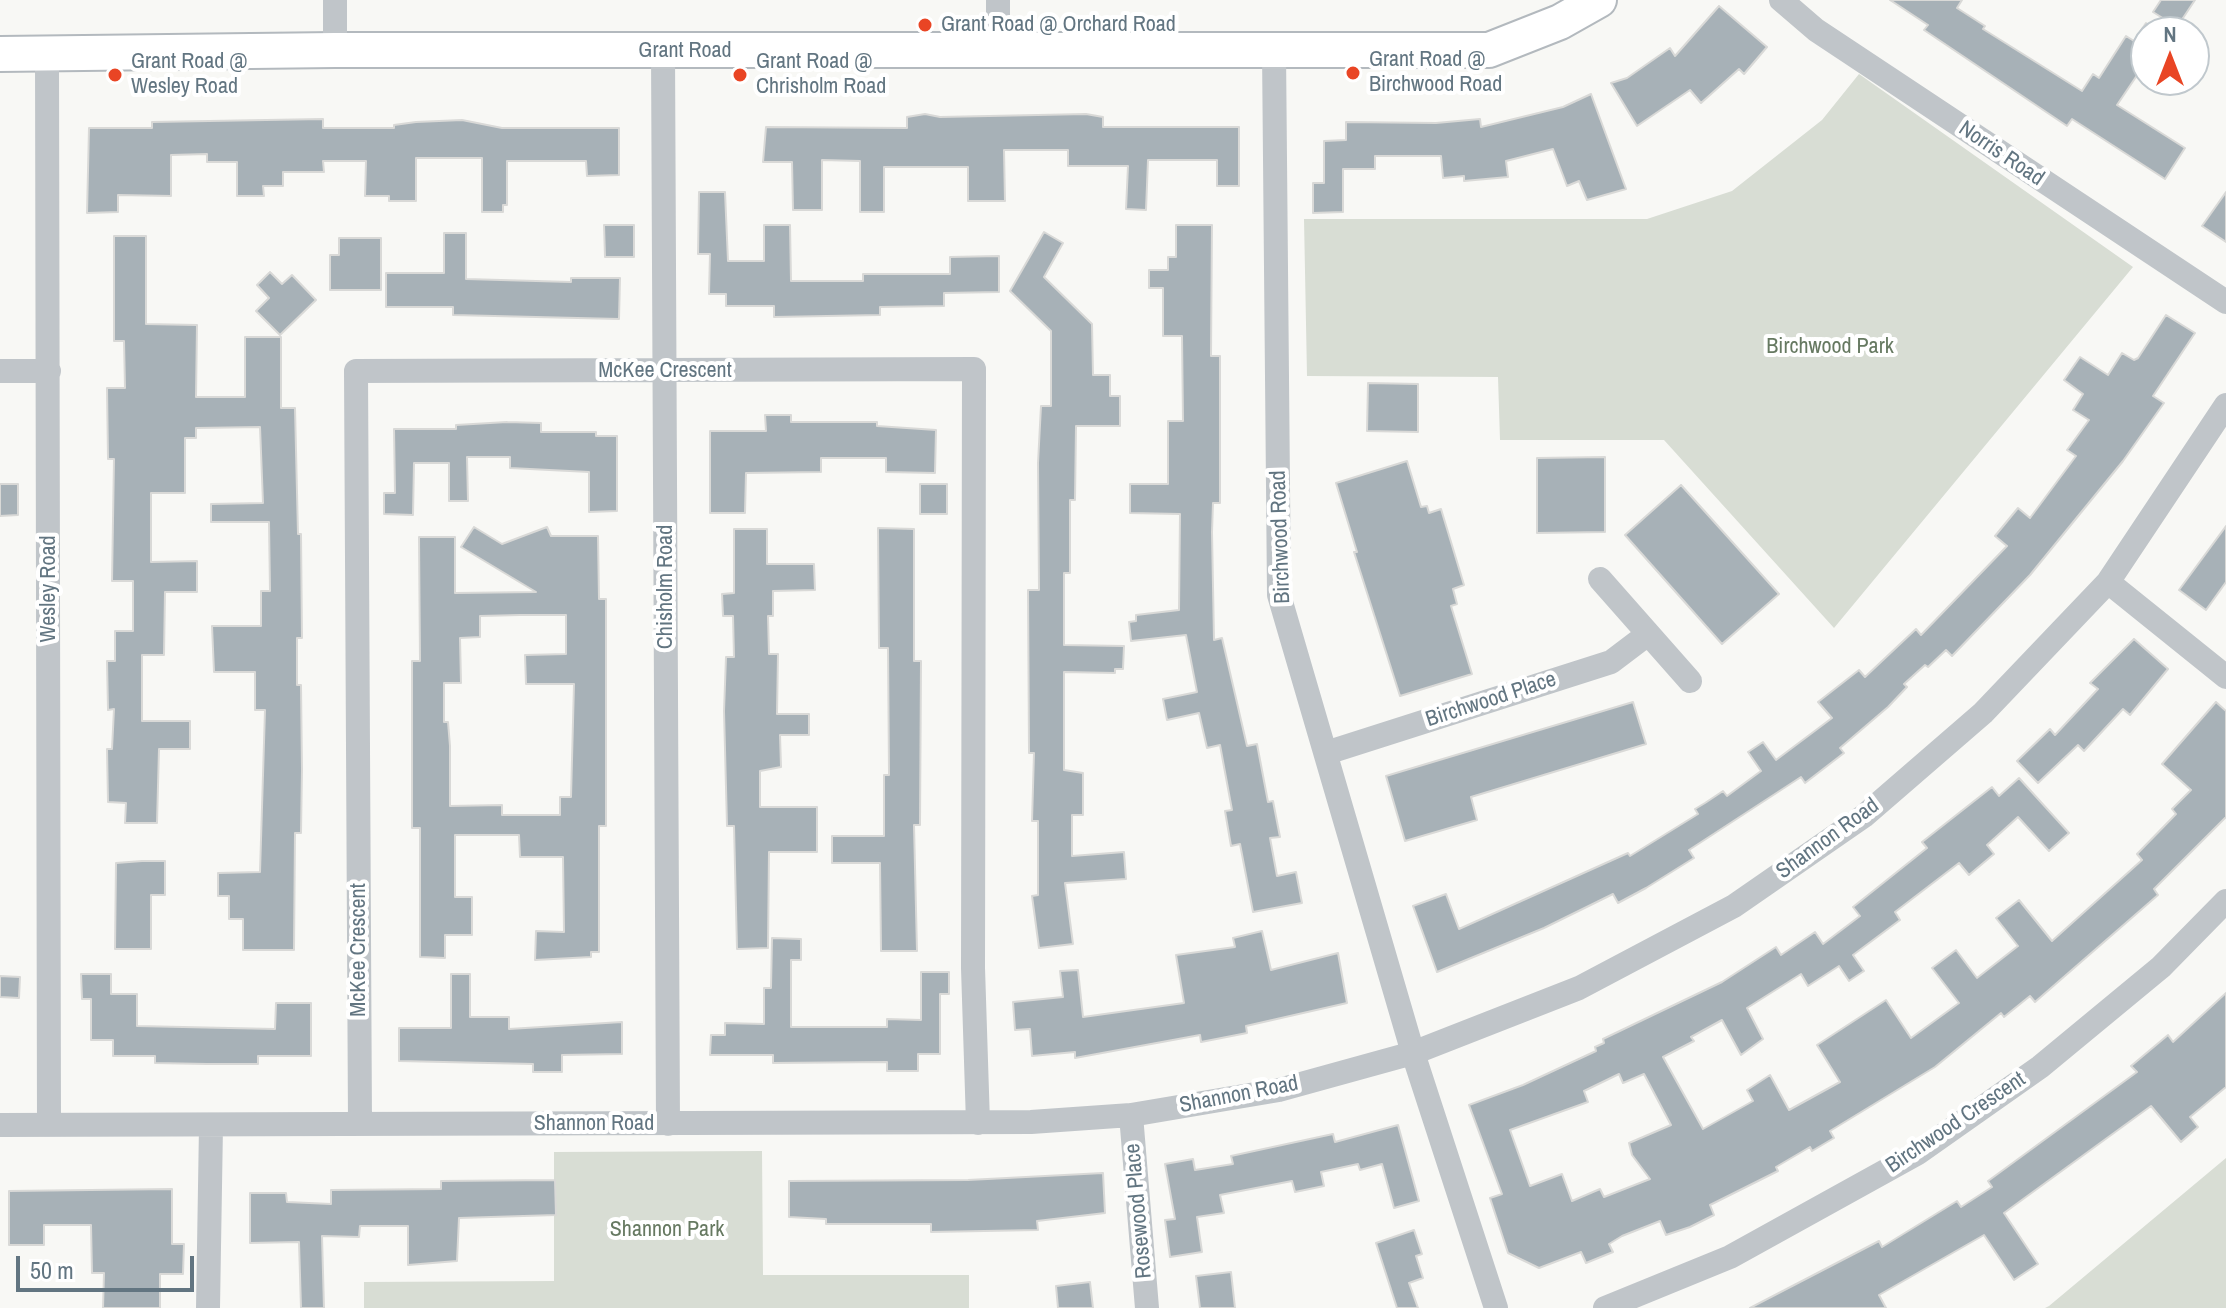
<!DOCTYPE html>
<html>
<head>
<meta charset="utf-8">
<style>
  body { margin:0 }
  #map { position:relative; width:2226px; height:1308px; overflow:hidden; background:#f8f8f5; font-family:"Archivo Narrow",sans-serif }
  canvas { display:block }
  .north { position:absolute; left:2130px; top:16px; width:80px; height:80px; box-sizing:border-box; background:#fff; border:2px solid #c0c8cd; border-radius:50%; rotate:0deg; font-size:22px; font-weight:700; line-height:32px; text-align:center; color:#627581 }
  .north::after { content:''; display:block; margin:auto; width:28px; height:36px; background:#e94524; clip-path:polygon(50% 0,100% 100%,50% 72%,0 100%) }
  .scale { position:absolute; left:16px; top:1256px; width:178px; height:36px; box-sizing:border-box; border:4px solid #627581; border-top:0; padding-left:10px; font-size:24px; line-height:28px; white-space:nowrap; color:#627581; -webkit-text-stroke:6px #fff; paint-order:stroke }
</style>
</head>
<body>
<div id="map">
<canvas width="2226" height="1308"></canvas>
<div class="north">N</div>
<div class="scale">50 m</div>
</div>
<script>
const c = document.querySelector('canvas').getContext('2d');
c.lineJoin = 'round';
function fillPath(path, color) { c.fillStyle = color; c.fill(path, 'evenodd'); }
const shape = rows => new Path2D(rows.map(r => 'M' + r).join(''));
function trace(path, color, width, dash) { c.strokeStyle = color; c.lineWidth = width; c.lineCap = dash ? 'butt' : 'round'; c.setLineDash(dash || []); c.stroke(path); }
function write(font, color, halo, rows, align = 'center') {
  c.font = font + ' "Archivo Narrow",sans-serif'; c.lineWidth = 8; c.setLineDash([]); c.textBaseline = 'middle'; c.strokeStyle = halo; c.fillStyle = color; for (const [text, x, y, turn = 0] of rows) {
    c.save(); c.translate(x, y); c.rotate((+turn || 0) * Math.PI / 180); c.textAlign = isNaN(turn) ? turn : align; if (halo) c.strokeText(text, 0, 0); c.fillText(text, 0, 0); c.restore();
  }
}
fillPath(shape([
  [1859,74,2133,267,1834,628,1664,440,1500,440,1498,377,1307,376,1304,219,1647,219,1732,191,1822,120],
  [762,1151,763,1275,969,1275,969,1308,364,1308,364,1282,554,1281,554,1152],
  [2226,1158,2226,1308,2045,1308,2049,1306]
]), '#d8ddd4');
const building = shape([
  [1890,0,1962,0,1957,8,1985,26,1983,29,2082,91,2093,74,2099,78,2126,36,2134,41,2146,23,2146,62,2117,105,2185,148,2165,179,2072,119,2067,126,1924,30,1928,25,1890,0],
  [2161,0,2195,0,2177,27,2153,12,2161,0],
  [1719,6,1767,47,1744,74,1739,69,1701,103,1690,90,1637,126,1611,83,1627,78,1670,48,1675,56,1719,6],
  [1591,94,1626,189,1587,200,1579,181,1567,186,1553,149,1506,161,1508,177,1464,181,1464,176,1443,178,1441,156,1375,156,1375,169,1343,169,1343,212,1313,213,1313,183,1324,183,1324,141,1346,140,1346,122,1436,123,1480,119,1481,127,1563,107,1591,94],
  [925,114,940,117,1086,114,1103,117,1103,127,1239,127,1239,186,1217,186,1217,160,1148,160,1146,210,1126,209,1128,166,1068,166,1068,150,1004,150,1005,201,968,201,968,167,884,167,884,212,860,212,860,161,822,160,822,210,793,210,792,162,763,162,766,127,907,128,907,117,925,114],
  [323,119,323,128,394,128,394,125,416,122,462,120,502,128,619,128,619,175,587,176,586,161,507,161,507,205,503,205,503,212,482,212,482,158,416,158,416,201,389,201,389,196,365,196,366,161,323,161,324,172,283,172,283,186,263,186,264,196,237,196,237,162,207,162,207,154,171,155,171,196,118,195,118,212,87,213,89,128,152,128,152,122,323,119],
  [699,192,725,192,728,261,764,261,764,225,790,225,791,281,863,281,863,274,950,274,950,257,999,256,999,292,944,293,944,306,880,307,880,315,774,317,774,306,726,306,726,294,709,294,710,254,698,254,699,192],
  [2226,192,2226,242,2202,226,2226,192],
  [604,225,634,225,634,257,605,257,604,225],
  [1176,225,1212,225,1211,356,1220,356,1220,503,1213,503,1212,532,1214,640,1222,638,1247,746,1257,744,1268,802,1273,801,1280,837,1270,838,1277,876,1296,872,1302,903,1253,912,1240,844,1231,846,1225,811,1232,810,1220,745,1207,748,1199,713,1167,720,1163,699,1197,692,1186,635,1131,641,1129,622,1136,621,1136,615,1179,610,1180,514,1130,513,1130,484,1168,484,1168,421,1183,421,1182,336,1163,336,1163,288,1149,288,1149,270,1168,270,1168,257,1176,257,1176,225],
  [1044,232,1063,243,1044,277,1092,324,1093,375,1110,375,1110,396,1120,396,1120,426,1076,426,1075,500,1070,500,1070,573,1064,573,1064,645,1124,646,1123,669,1115,669,1115,673,1064,672,1064,770,1083,773,1083,815,1072,815,1072,856,1124,852,1126,879,1065,883,1073,944,1039,948,1032,896,1038,895,1038,821,1032,821,1034,753,1029,753,1028,590,1039,590,1038,463,1041,406,1051,406,1051,331,1010,291,1044,232],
  [444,233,466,233,466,279,571,282,571,278,620,278,619,319,453,315,453,307,386,307,386,273,444,273,444,233],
  [114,236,146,236,146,324,197,325,196,397,245,397,245,337,281,337,281,408,295,408,298,534,301,534,302,638,297,638,297,685,301,685,302,770,301,833,295,833,294,950,243,950,243,919,229,919,229,896,218,896,218,873,260,872,265,710,255,710,255,672,214,672,212,626,261,626,261,591,270,591,269,522,211,522,211,504,263,503,260,427,196,428,196,438,185,438,185,493,151,493,151,562,197,561,197,592,165,592,164,655,142,655,142,721,190,721,190,749,159,749,157,823,125,823,126,803,108,802,107,749,112,749,114,709,108,710,107,661,115,661,115,631,133,631,133,581,112,581,114,459,108,459,107,388,125,388,124,341,114,341,114,236],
  [339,238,381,238,381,290,330,290,330,255,339,255,339,238],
  [270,272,282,284,292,275,316,300,280,335,256,311,269,298,257,285,270,272],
  [2166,315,2195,333,2153,396,2164,403,2123,461,2030,575,1952,656,1946,650,1928,667,1925,665,1904,684,1907,687,1888,707,1840,748,1844,753,1805,783,1801,777,1689,850,1694,858,1646,888,1618,903,1613,894,1544,928,1437,972,1413,906,1446,894,1459,929,1628,853,1630,856,1698,814,1695,809,1705,803,1723,791,1727,796,1761,771,1748,752,1763,742,1776,760,1832,718,1818,702,1859,670,1865,677,1916,629,1921,635,2007,546,1995,536,2018,508,2030,518,2076,456,2067,450,2089,420,2073,410,2083,394,2064,380,2080,357,2108,375,2122,353,2134,360,2138,358,2166,315],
  [1368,383,1418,384,1418,432,1367,431,1368,383],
  [765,415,791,415,791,422,877,422,877,426,936,430,935,473,886,472,886,458,821,458,821,472,746,473,745,513,710,513,710,431,766,431,765,415],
  [507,422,541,423,541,432,596,432,596,436,617,436,617,511,589,512,589,472,510,468,510,457,467,457,468,501,449,501,449,463,414,463,413,515,384,514,384,493,395,493,394,429,456,429,456,425,507,422],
  [1605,457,1605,532,1537,533,1537,458,1605,457],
  [1407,461,1421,507,1427,506,1429,513,1441,509,1464,585,1453,589,1457,604,1451,606,1472,674,1400,696,1354,552,1357,552,1336,483,1407,461],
  [0,484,18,484,18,515,0,516,0,484],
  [920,484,947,484,947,514,920,514,920,484],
  [1681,485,1779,594,1722,644,1625,535,1681,485],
  [2226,526,2226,582,2206,610,2179,590,2226,526],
  [474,527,502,544,547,527,551,536,598,536,599,599,606,599,606,826,599,826,599,952,591,952,591,957,535,960,536,931,564,932,563,857,520,857,519,835,455,835,455,897,472,897,472,935,445,935,445,958,420,957,420,828,412,828,412,661,420,661,419,537,455,537,455,593,536,592,461,547,474,527],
  [520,615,566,615,566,654,525,655,526,684,574,684,571,797,560,797,560,815,502,815,502,805,450,806,450,746,448,722,444,722,444,683,461,683,460,638,480,637,480,616,520,615],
  [878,528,914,529,914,661,921,661,920,825,914,825,917,951,881,951,880,863,832,863,832,836,884,836,884,775,889,775,888,648,879,648,878,528],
  [734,529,767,529,767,564,814,564,815,590,773,591,773,616,768,616,769,654,778,654,777,714,809,714,809,735,780,735,781,767,760,771,760,807,817,807,817,852,769,852,768,948,737,949,734,826,727,826,724,711,726,657,734,657,733,616,723,616,722,594,734,593,734,529],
  [2134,639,2168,669,2130,715,2123,709,2084,751,2078,745,2038,783,2017,761,2050,729,2055,735,2098,689,2090,683,2134,639],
  [1633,702,1646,744,1471,797,1477,820,1405,841,1386,776,1633,702],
  [2216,702,2226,711,2226,817,2154,889,2158,895,2035,1002,2030,996,2004,1017,2001,1013,1935,1067,1830,1131,1834,1138,1812,1151,1810,1147,1776,1167,1778,1171,1710,1205,1714,1215,1690,1227,1666,1235,1660,1221,1622,1236,1609,1244,1613,1252,1586,1263,1581,1252,1539,1268,1508,1253,1490,1198,1502,1194,1469,1105,1523,1085,1596,1051,1595,1047,1604,1043,1603,1039,1722,982,1776,947,1781,955,1815,932,1823,944,1860,916,1853,907,1927,848,1922,842,1992,787,1999,796,2019,778,2069,833,2049,851,2018,817,1987,845,1994,854,1969,875,1959,863,1895,912,1900,920,1853,955,1864,971,1849,981,1839,966,1808,986,1801,974,1747,1008,1763,1039,1741,1055,1722,1020,1691,1037,1694,1041,1663,1057,1703,1129,1753,1101,1747,1090,1770,1075,1789,1110,1840,1082,1817,1045,1886,1000,1911,1038,1959,1003,1932,968,1956,950,1977,978,2018,946,1996,918,2019,900,2052,941,2142,860,2137,854,2176,814,2172,809,2191,790,2162,764,2216,702],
  [1619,1074,1623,1083,1644,1074,1671,1125,1629,1143,1632,1155,1650,1179,1604,1197,1600,1189,1572,1201,1562,1174,1530,1186,1510,1130,1588,1102,1584,1091,1619,1074],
  [142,861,165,861,165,895,151,895,151,949,115,949,116,863,142,861],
  [1262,931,1271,970,1338,953,1347,1003,1246,1026,1247,1033,1201,1042,1200,1035,1075,1058,1075,1052,1032,1056,1030,1029,1015,1030,1013,1002,1063,997,1060,971,1078,970,1083,1017,1184,1003,1176,955,1235,947,1233,938,1262,931],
  [772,938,801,939,801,960,791,960,791,1027,887,1027,887,1019,921,1020,921,972,949,972,949,994,940,994,940,1054,918,1054,918,1071,887,1071,887,1062,773,1063,773,1055,710,1055,711,1035,725,1035,725,1023,764,1024,764,988,771,988,772,938],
  [81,974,111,974,111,994,137,994,137,1026,275,1029,276,1003,311,1003,311,1056,258,1056,258,1064,207,1064,155,1063,155,1056,113,1056,113,1040,91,1040,91,999,82,999,81,974],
  [451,974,470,974,470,1017,509,1017,509,1029,622,1022,622,1054,562,1055,562,1072,533,1072,533,1064,399,1061,399,1028,451,1028,451,974],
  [0,976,20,977,19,998,0,997,0,976],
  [2226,993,2226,1087,2190,1117,2198,1127,2181,1142,2151,1106,2004,1213,2038,1264,2014,1280,1984,1235,1879,1295,1886,1308,1750,1308,1879,1241,1882,1247,1957,1201,1961,1207,1992,1187,1988,1181,2137,1072,2131,1066,2168,1035,2173,1042,2226,993],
  [1398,1125,1419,1201,1394,1208,1382,1164,1360,1170,1358,1164,1321,1172,1324,1186,1295,1192,1292,1181,1220,1195,1224,1213,1197,1217,1202,1252,1170,1257,1165,1220,1175,1219,1165,1164,1193,1159,1195,1170,1233,1164,1231,1156,1333,1134,1335,1142,1398,1125],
  [1103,1173,1105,1213,1037,1221,1038,1230,931,1232,931,1224,826,1224,826,1219,789,1217,789,1181,968,1180,1103,1173],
  [555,1180,556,1215,459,1218,457,1261,408,1265,408,1226,360,1226,359,1237,322,1236,324,1308,301,1308,299,1242,250,1243,250,1193,286,1193,287,1202,331,1204,331,1190,441,1189,441,1181,555,1180],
  [172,1189,172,1244,184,1244,183,1274,160,1274,160,1308,103,1308,104,1273,92,1273,91,1225,44,1225,44,1245,9,1245,9,1191,172,1189],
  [1414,1230,1422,1254,1416,1256,1423,1278,1409,1283,1418,1308,1397,1308,1376,1243,1414,1230],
  [1231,1272,1235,1308,1200,1308,1196,1276,1231,1272],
  [1090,1282,1093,1308,1058,1308,1056,1286,1090,1282]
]);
fillPath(building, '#a7b1b7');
trace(building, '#d9d9d7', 2);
const secondary = shape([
  [0,54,335,50,1489,50,1560,22,1599,0]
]);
trace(secondary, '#b3b9be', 38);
trace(shape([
  [335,0,335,50],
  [998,0,998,50],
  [1781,0,1816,30,2226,302],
  [1274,50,1279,595,1413,1053,1496,1308],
  [663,51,668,1124],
  [47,54,49,1124],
  [0,371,49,371],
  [1600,579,1690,681],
  [2108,582,2226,677],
  [1326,753,1611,662,1648,634],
  [1131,1115,1147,1308],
  [360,1124,356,371,974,369,973,968,978,1123],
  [0,1125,1031,1122,1131,1115,1279,1090,1413,1053,1579,988,1734,906,1864,816,1983,713,2108,582,2226,405],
  [208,1308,211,1126],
  [1605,1308,1730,1257,1918,1153,2040,1067,2161,967,2226,901]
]), '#c0c5c9', 24);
trace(secondary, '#fff', 34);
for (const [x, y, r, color] of [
  [925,25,8,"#e94524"],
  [1353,73,8,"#e94524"],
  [115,75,8,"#e94524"],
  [740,75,8,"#e94524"]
]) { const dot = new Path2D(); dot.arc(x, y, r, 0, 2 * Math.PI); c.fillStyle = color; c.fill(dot); trace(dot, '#fff', 3); }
write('22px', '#627581', '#fff', [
  ["Grant Road @ Orchard Road",941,25],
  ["Grant Road @",1369,60],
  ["Birchwood Road",1369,85],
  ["Grant Road @",131,62],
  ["Wesley Road",131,87],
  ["Grant Road @",756,62],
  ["Chrisholm Road",756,87]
], 'left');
write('22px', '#627581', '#fff', [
  ["Grant Road",685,51],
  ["Norris Road",2001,154,34],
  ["McKee Crescent",665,371],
  ["Birchwood Road",1281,537,-92],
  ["Chisholm Road",666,587,-90],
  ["Wesley Road",49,589,-90],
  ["Birchwood Place",1491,700,-18],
  ["Shannon Road",1828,839,-36],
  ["McKee Crescent",359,950,-90],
  ["Shannon Road",1239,1095,-11],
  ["Birchwood Crescent",1956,1123,-34],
  ["Shannon Road",594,1124],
  ["Rosewood Place",1139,1211,-95]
]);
write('22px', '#667961', '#fff', [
  ["Birchwood Park",1830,347],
  ["Shannon Park",667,1230]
]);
</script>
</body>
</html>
